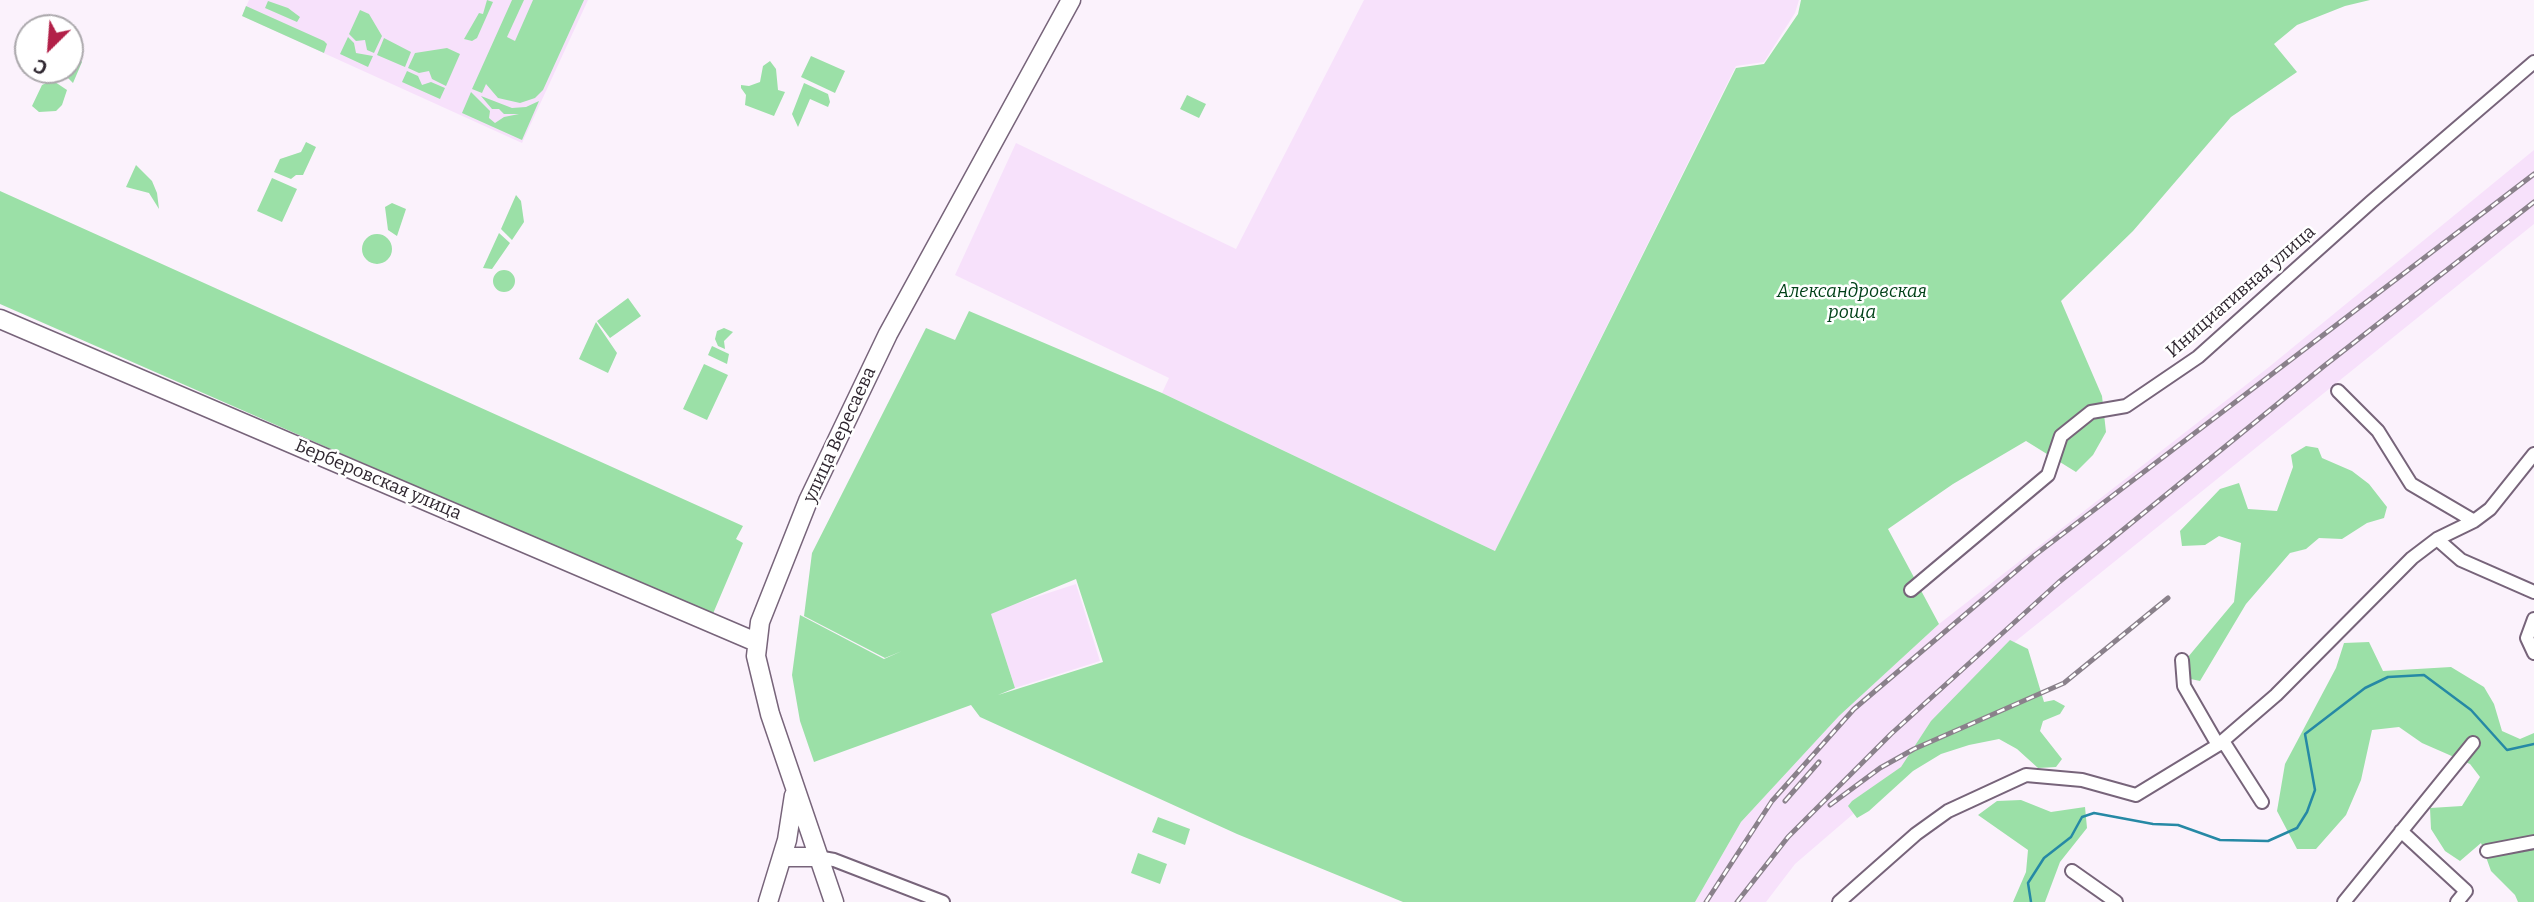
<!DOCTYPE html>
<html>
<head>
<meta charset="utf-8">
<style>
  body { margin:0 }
  #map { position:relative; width:2534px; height:902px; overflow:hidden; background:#fbf2fc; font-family:Bitter,serif }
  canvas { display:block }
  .north { position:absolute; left:14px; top:14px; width:70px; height:70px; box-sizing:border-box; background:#fff; border:2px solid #aba8ac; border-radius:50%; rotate:205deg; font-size:19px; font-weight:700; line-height:28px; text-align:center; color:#2e262f }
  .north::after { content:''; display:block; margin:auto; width:24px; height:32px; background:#b22048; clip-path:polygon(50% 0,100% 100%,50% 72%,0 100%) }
</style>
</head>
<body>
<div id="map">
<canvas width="2534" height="902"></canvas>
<div class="north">С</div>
</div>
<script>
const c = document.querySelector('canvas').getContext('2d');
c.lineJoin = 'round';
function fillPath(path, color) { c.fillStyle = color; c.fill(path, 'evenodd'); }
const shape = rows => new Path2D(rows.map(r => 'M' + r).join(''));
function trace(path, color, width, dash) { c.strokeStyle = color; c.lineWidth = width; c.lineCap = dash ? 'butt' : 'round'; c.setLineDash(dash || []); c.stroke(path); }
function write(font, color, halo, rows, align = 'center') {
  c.font = font + ' Bitter,serif'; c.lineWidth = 5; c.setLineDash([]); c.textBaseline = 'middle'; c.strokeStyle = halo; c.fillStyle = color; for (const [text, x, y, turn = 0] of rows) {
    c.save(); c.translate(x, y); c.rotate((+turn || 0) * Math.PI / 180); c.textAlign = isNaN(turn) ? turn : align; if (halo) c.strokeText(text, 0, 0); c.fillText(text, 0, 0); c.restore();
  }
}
fillPath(shape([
  [249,0,588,0,522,143,242,16],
  [1364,0,1799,0,1795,13,1764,62,1736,66,1495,551,1162,393,1169,378,955,275,1016,143,1236,249],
  [2534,150,2534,224,1991,661,1909,766,1795,864,1766,902,1695,902,1741,822,1839,716,1939,624,2269,367],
  [1076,584,1100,661,1015,688,990,612]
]), '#f7e1fb');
fillPath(shape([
  [487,0,493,2,477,38,472,41,464,39,479,13,483,14],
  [512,0,524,0,507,37,515,41,533,0,584,0,543,90,535,98,520,103,498,98,486,84,482,93,472,89],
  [1801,0,2370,0,2345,6,2297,25,2274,44,2297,72,2231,117,2133,231,2061,301,2102,396,2106,432,2093,455,2076,472,2026,441,1953,484,1888,529,1939,624,1839,716,1741,822,1695,902,1403,902,1237,834,980,717,971,705,814,762,800,721,792,675,800,615,884,659,902,651,885,658,804,616,812,553,926,328,955,340,969,311,1162,393,1495,551,1736,68,1764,64,1798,14],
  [1076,579,1103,662,998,695,1015,688,991,614],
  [268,1,288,8,300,17,297,22,265,8],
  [246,6,324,41,327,44,324,53,242,16],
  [360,10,369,14,382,36,374,53,367,50,365,40,356,41,349,34],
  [348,37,354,43,356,53,373,56,368,67,340,54],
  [384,38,411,52,405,67,377,55],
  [447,48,460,54,446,86,432,79,429,71,419,73,408,68,415,53],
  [76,55,82,62,73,83,60,70,70,70,70,59],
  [811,56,845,71,835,93,801,77],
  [770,61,776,69,778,90,785,92,774,116,745,105,746,95,741,88,741,85,749,86,760,82,763,66],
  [407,71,418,76,422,85,431,82,445,88,440,99,402,82],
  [48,82,55,82,67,90,62,105,56,111,39,112,32,106,42,85],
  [804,83,828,94,830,102,828,107,810,99,798,127,792,114],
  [471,92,490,111,489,118,495,123,504,117,519,114,504,114,499,109,492,109,481,96,512,108,526,107,539,101,522,140,462,113],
  [1187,95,1206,104,1199,118,1180,109],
  [306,142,316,147,303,175,296,175,291,179,274,172,280,159,301,152],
  [136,165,152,181,157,193,159,209,149,193,126,187],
  [272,178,297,189,282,222,257,211],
  [0,191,743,526,736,539,743,543,712,616,0,304],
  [516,195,521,201,524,222,512,240,501,229],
  [392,203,406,209,397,236,388,230,385,207],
  [499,233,510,243,492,269,483,268],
  '362 249a15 15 0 1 1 30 0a15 15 0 1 1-30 0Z',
  '493 281a11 11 0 1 1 22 0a11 11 0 1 1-22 0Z',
  [628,298,641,316,610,338,597,321],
  [596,322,617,353,608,373,579,359],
  [724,328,733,332,724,341,725,349,718,346,715,339,717,331],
  [712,346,729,354,727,364,708,355],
  [704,364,728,375,707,420,683,409],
  [2306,446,2318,448,2322,458,2352,471,2369,484,2387,507,2384,518,2367,523,2342,539,2319,538,2306,549,2290,553,2246,604,2200,681,2186,678,2188,657,2234,602,2241,543,2219,536,2205,545,2182,546,2180,531,2220,489,2239,483,2248,509,2277,511,2293,467,2291,455],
  [2010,640,2028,649,2044,702,2054,700,2065,706,2060,714,2043,721,2040,731,2062,759,2056,767,2038,768,2017,749,1999,739,1969,745,1941,754,1913,771,1869,811,1857,818,1848,806,1852,801,1901,767,1931,721],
  [2369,642,2383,671,2451,667,2484,687,2494,704,2502,731,2520,739,2534,733,2534,902,2518,902,2515,895,2491,871,2481,843,2460,861,2445,851,2431,829,2430,808,2462,806,2480,777,2470,764,2422,743,2399,727,2372,730,2361,780,2346,815,2316,849,2297,849,2277,811,2285,764,2336,668,2344,643],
  [2021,800,2051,812,2085,807,2087,828,2060,862,2045,902,2013,902,2026,872,2028,850,1978,815,1997,801],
  [1158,817,1190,829,1185,845,1152,832],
  [1138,853,1167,864,1160,884,1131,873]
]), '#9be0a7');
trace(shape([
  [2031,902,2028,883,2044,858,2071,837,2082,817,2094,813,2153,824,2178,825,2220,840,2268,841,2297,828,2307,812,2315,790,2305,734,2365,688,2388,677,2424,675,2471,710,2507,750,2534,744]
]), '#2689a5', 2.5);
const street = shape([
  [2338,391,2378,431,2411,484,2474,521],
  [2437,539,2461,560,2534,592],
  [1911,590,2048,475,2061,436,2091,412,2126,406,2198,357,2371,202,2534,62],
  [2534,619,2527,638,2534,653],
  [2182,660,2184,686,2218,745],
  [2223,741,2262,802],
  [2401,831,2466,891,2457,902],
  [2487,851,2534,842],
  [817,857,834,860,943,902],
  [2072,871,2116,902],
  [1839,902,1916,834,1948,811,2026,775,2082,780,2136,795,2218,745,2276,695,2412,558,2437,539,2474,521,2490,509,2534,454],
  [2344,902,2473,743]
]);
const secondary = shape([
  [0,319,756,642],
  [782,857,817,857],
  [768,902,787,840,794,795],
  [834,902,770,714,756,656,760,622,808,501,888,334,1071,0]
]);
trace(street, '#77647a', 16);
trace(secondary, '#77647a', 21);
trace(street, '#fff', 12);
trace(secondary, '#fff', 18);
const rail = shape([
  [1785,801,1819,762],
  [1830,805,1880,768,1914,749,2064,683,2168,598],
  [1706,902,1772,801,1854,709,2035,555,2534,174],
  [1737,902,1788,837,1891,734,2059,582,2324,366,2534,202]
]);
trace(rail, '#8a818b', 5);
trace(rail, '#fff', 2.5, [8]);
write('italic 18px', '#014118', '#fff', [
  ["Александровская",1852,292],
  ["роща",1852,313]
]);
write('18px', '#2e262f', '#fff', [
  ["Инициативная улица",2241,292,-41],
  ["улица Вересаева",840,435,-65],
  ["Берберовская улица",378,480,23]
]);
</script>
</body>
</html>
